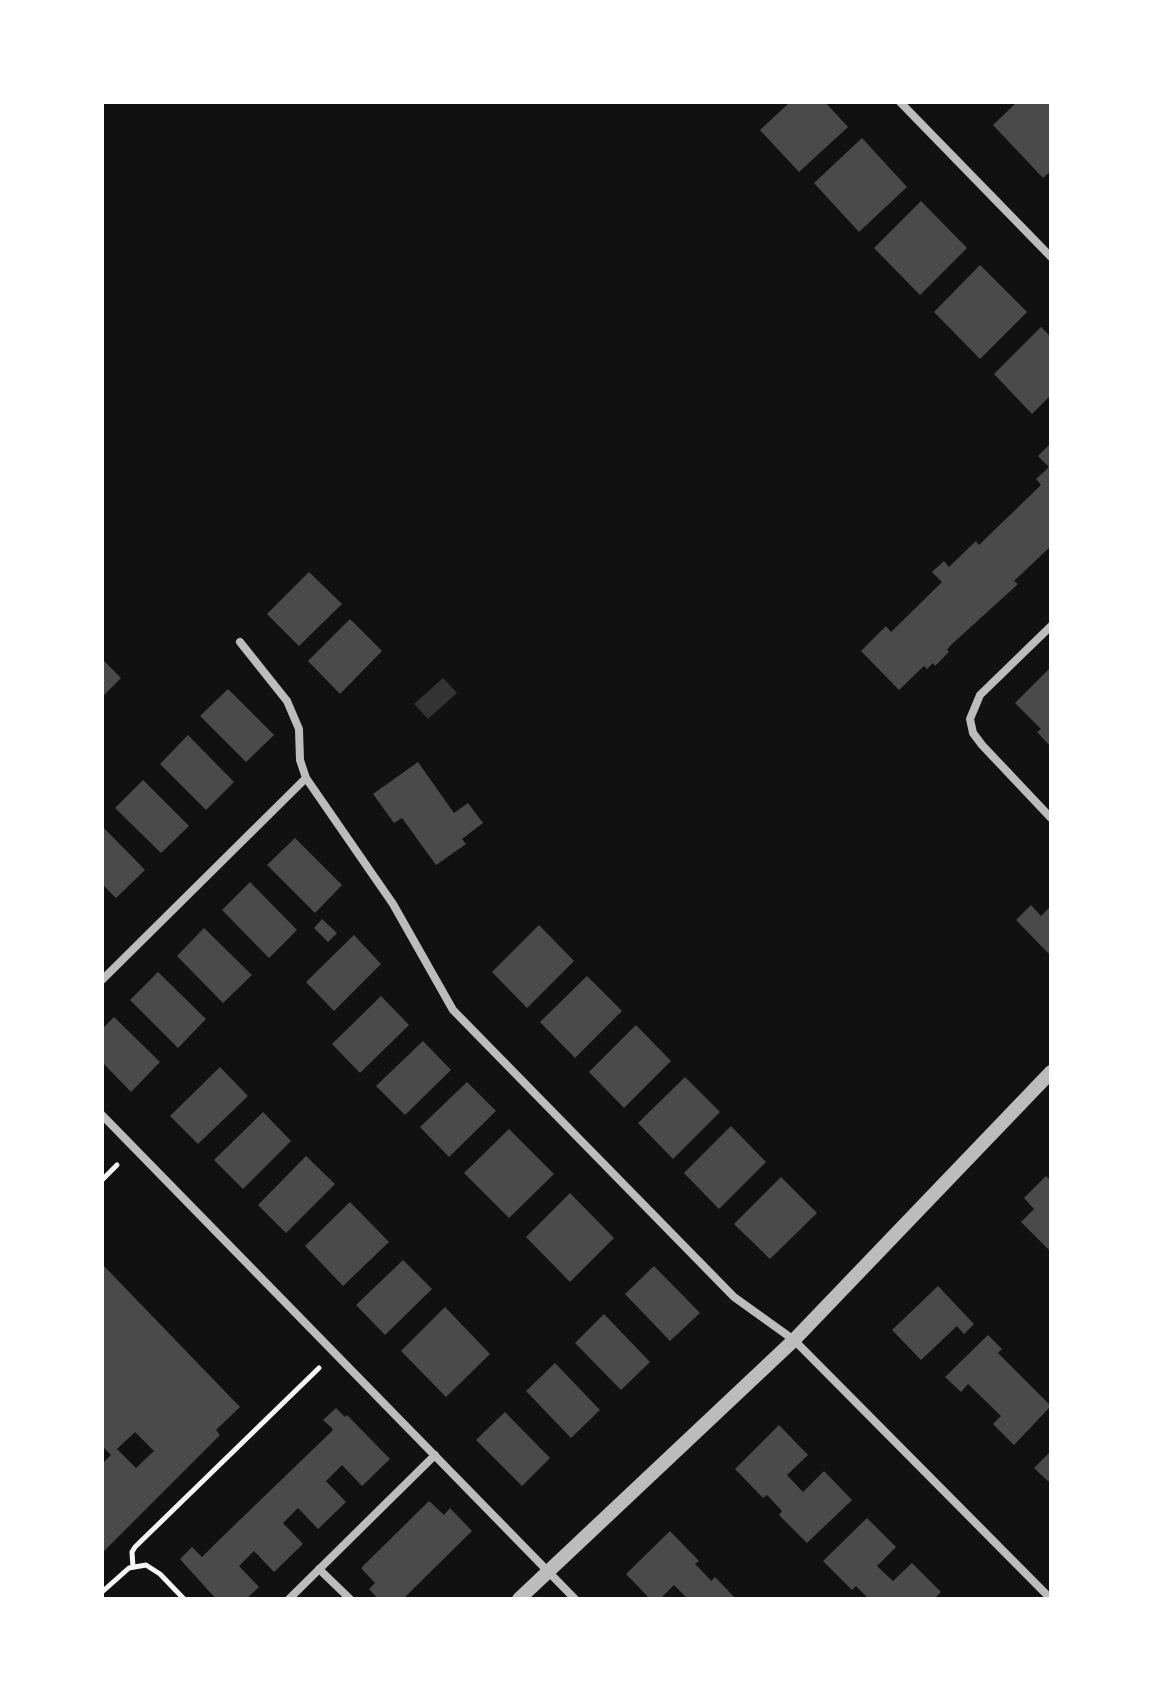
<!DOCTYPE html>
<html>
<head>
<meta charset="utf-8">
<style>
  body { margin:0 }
  #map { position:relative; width:1153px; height:1701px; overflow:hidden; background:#111; font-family:Signika,sans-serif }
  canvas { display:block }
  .frame { position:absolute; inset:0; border:104px solid #fff; pointer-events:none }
</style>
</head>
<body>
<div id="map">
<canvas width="1153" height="1701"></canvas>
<div class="frame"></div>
</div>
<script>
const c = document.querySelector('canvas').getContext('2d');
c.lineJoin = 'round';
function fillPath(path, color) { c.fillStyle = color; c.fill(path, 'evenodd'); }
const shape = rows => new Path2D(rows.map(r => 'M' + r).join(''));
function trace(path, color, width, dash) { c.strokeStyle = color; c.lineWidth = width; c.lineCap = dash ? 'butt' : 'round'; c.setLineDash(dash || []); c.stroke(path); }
fillPath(shape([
  [443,678,457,693,428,719,414,704]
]), '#333');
fillPath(shape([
  [790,102,825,102,848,127,799,172,760,130],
  [1017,102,1051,102,1051,171,1043,178,993,125],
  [862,138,907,187,859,232,814,183],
  [921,201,967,248,920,295,874,248],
  [980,265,1027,312,980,359,934,312],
  [1041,327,1051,337,1051,395,1032,414,994,374],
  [1051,443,1051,546,1014,581,1018,584,951,645,947,650,949,652,935,666,933,663,927,669,924,666,899,690,861,651,886,626,891,632,942,582,932,572,944,561,949,567,976,541,979,545,1041,485,1036,479,1049,467,1038,456],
  [309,572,342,604,299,646,267,614],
  [350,619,382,651,340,694,308,661],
  [102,659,121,678,102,697],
  [1049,669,1051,670,1051,747,1037,732,1041,729,1015,703],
  [228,689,274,735,246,762,200,716],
  [188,735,234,782,206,810,160,764],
  [418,762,454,813,468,803,483,823,462,839,466,844,436,865,402,818,394,823,373,794],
  [143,780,189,826,161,853,115,808],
  [102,826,145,870,116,898,102,884],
  [295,838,342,885,315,913,267,865],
  [250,882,297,930,269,958,222,910],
  [1031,905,1041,916,1051,906,1051,956,1016,920],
  [322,919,337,933,328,942,314,928],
  [539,925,574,961,527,1008,492,972],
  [204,928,252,975,223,1003,177,956],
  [354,935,381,964,334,1011,306,982],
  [158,972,206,1019,178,1048,130,1000],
  [587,976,622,1011,575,1058,540,1022],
  [381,996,409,1025,360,1073,332,1044],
  [114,1017,160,1062,131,1092,102,1062,102,1029],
  [636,1025,671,1061,624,1108,589,1072],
  [423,1041,451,1070,405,1115,376,1086],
  [220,1067,248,1096,198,1144,170,1116],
  [685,1077,720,1112,673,1159,638,1123],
  [467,1082,496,1111,449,1157,420,1127],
  [263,1112,291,1141,243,1189,214,1160],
  [731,1126,766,1162,719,1209,684,1173],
  [509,1129,554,1174,509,1218,464,1173],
  [306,1156,335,1184,286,1233,258,1205],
  [1046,1176,1051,1181,1051,1252,1021,1222,1034,1209,1024,1198],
  [781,1177,817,1213,770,1259,734,1224],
  [570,1193,614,1238,570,1282,526,1237],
  [350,1202,389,1242,343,1286,305,1246],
  [403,1260,432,1289,385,1335,356,1305],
  [102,1264,240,1407,216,1430,220,1435,102,1553,102,1464,111,1455,102,1446],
  [135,1432,154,1451,136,1468,117,1449],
  [654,1266,700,1313,670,1341,625,1294],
  [938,1286,974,1324,964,1334,957,1326,921,1360,892,1330],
  [445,1307,490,1354,446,1397,401,1351],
  [604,1314,650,1362,621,1390,575,1343],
  [988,1335,1002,1349,998,1353,1051,1406,1014,1445,993,1424,1001,1416,968,1384,961,1392,945,1377],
  [555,1363,600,1410,571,1438,526,1391],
  [336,1408,345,1417,347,1415,390,1459,362,1486,342,1465,326,1481,346,1502,318,1529,298,1508,283,1523,303,1544,274,1572,254,1551,239,1566,259,1587,246,1599,216,1599,180,1559,192,1547,202,1557,219,1540,331,1432,333,1429,323,1420],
  [505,1412,550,1458,522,1486,476,1440],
  [779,1425,808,1455,787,1475,803,1492,824,1471,852,1500,807,1543,779,1515,782,1511,767,1495,763,1498,735,1469],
  [1051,1451,1051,1484,1034,1468],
  [429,1501,444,1515,450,1508,472,1531,403,1599,378,1599,369,1589,375,1583,361,1568],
  [867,1518,896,1547,877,1566,893,1581,912,1563,941,1592,934,1599,869,1599,856,1586,852,1590,823,1561],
  [670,1531,699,1561,695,1564,703,1572,711,1581,715,1577,736,1599,688,1599,674,1585,660,1599,650,1599,626,1574]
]), '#4a4a4a');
trace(shape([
  [102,1180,117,1165],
  [133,1567,132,1552,135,1547,319,1368],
  [102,1592,129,1568,146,1565,160,1574,184,1599]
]), '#f5f5f5', 5);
trace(shape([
  [900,102,1051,257],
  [1051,626,980,695,970,719,973,733,982,745,1051,818],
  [240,642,287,701,299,729,300,760,306,778,393,904,453,1010,734,1297,794,1340,1051,1599],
  [102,980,306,778],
  [102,1115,575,1599],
  [319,1569,350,1599],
  [289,1599,435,1455]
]), '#bcbcbc', 8);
trace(shape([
  [519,1599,794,1340,1051,1072]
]), '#bcbcbc', 14);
</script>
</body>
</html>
